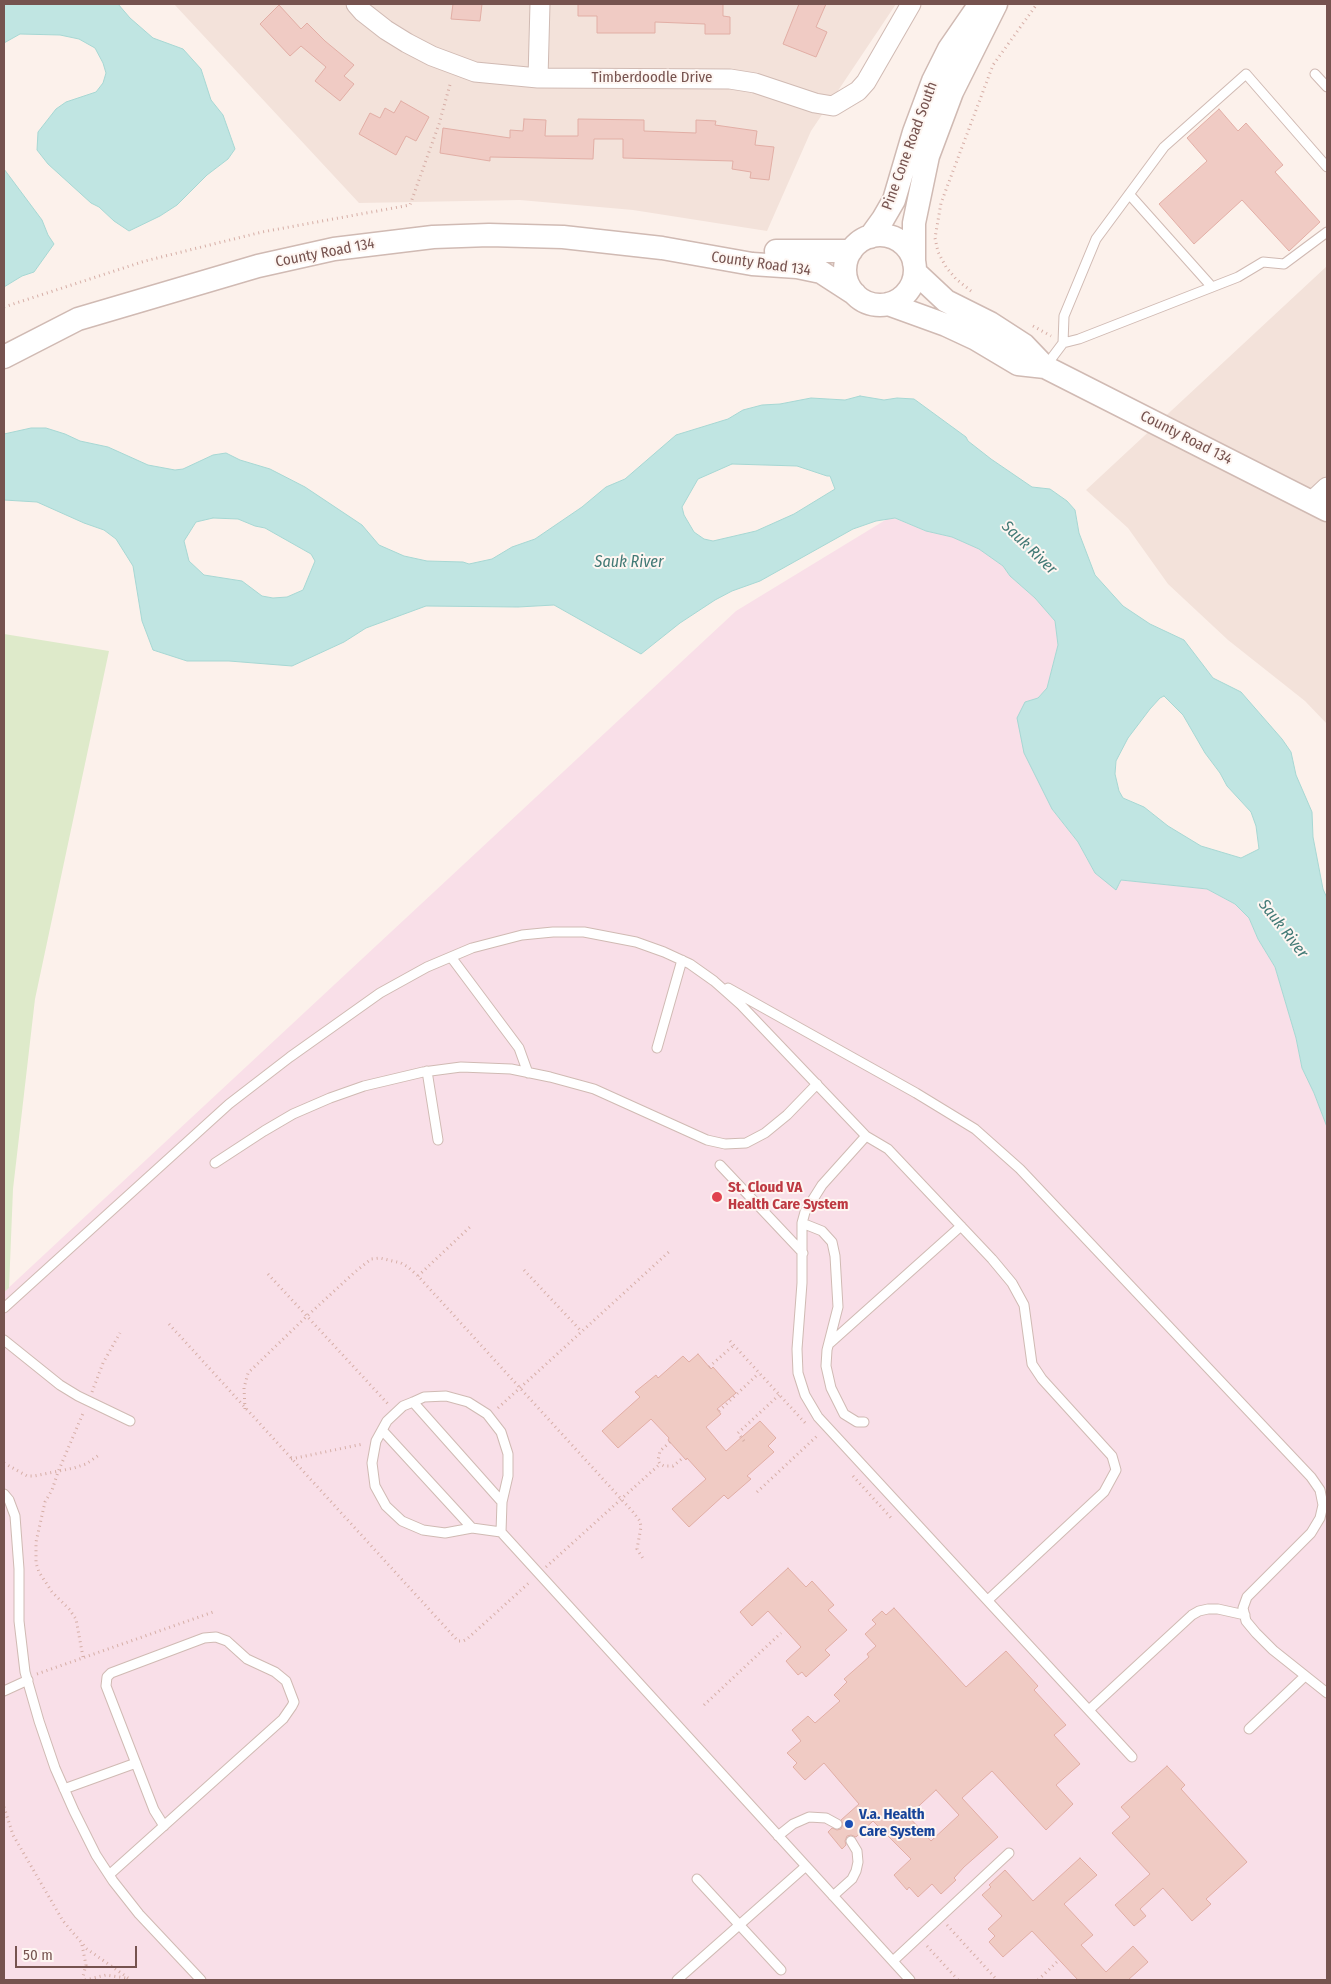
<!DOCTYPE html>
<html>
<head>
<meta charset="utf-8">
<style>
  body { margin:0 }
  #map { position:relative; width:1331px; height:1984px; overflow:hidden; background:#fcf1eb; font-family:"Fira Sans Condensed",sans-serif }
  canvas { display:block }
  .frame { position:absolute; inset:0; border:5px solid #76534f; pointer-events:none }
  .scale { position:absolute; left:15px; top:1946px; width:122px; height:22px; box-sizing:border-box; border:2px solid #76534f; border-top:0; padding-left:6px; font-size:15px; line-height:18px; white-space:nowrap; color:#76534f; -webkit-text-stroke:4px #fef6f2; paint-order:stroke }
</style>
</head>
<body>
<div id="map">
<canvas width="1331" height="1984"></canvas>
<div class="frame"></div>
<div class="scale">50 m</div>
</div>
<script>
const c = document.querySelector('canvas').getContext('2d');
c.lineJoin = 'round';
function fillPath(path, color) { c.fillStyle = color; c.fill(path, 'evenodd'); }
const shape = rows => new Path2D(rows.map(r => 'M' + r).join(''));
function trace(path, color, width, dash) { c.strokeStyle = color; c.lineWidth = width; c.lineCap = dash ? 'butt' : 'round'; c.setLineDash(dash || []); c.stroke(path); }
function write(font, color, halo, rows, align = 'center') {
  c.font = font + ' "Fira Sans Condensed",sans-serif'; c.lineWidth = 4; c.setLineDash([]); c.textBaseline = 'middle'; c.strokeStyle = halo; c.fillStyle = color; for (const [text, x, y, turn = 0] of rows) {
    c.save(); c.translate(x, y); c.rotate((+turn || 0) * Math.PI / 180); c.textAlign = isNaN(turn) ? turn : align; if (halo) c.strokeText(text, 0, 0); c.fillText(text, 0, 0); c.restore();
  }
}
fillPath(shape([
  [174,4,896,4,811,131,767,231,633,210,520,200,359,203],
  [1327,266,1327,724,1305,701,1228,640,1168,584,1128,528,1086,490]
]), '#f3e2da');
fillPath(shape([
  [894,518,926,531,952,537,980,549,1003,566,1010,576,1035,598,1055,621,1058,645,1047,688,1038,698,1025,702,1052,809,1078,842,1095,873,1119,885,1121,880,1207,889,1235,904,1249,918,1258,939,1275,967,1296,1038,1302,1068,1314,1093,1327,1127,1327,1980,4,1980,4,1292,736,611,887,519]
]), '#f9dfe8');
fillPath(shape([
  [4,634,109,651,35,999,13,1189,9,1288,4,1292]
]), '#deeaca');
const water = shape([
  [4,4,118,4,130,18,153,38,183,49,201,69,211,100,223,115,235,149,228,159,207,175,177,205,160,216,129,231,114,221,99,207,91,203,48,164,37,150,38,132,56,109,66,102,96,92,103,83,106,73,103,63,95,48,79,39,60,35,20,34,4,43,4,4],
  [4,169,42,220,48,235,54,244,34,272,22,276,4,287,4,169],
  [860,396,884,400,897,398,914,399,966,437,968,441,991,459,1032,487,1050,489,1067,501,1075,510,1079,533,1095,575,1113,595,1123,606,1150,624,1184,640,1213,678,1241,692,1282,739,1291,752,1296,775,1312,812,1313,837,1323,889,1327,898,1327,1127,1314,1093,1302,1068,1296,1038,1275,967,1258,939,1249,918,1235,904,1207,889,1121,880,1116,890,1095,873,1078,842,1052,809,1024,753,1017,718,1025,702,1038,698,1047,688,1058,645,1055,621,1035,598,1010,576,1003,566,979,549,952,537,926,531,895,518,876,521,853,529,760,581,732,591,715,600,680,623,641,654,554,605,518,607,426,606,366,628,344,642,292,666,229,661,187,661,153,650,142,621,133,566,116,539,104,530,84,523,37,502,4,500,4,434,31,428,46,428,65,434,80,441,108,447,148,465,175,470,183,469,213,455,226,453,240,460,270,469,305,487,362,525,379,545,404,556,427,561,463,562,469,564,492,559,512,547,535,539,582,507,606,487,625,479,676,435,728,419,743,410,762,405,780,404,811,398,845,400,860,396],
  [732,464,797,466,827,476,830,476,835,489,794,514,756,531,713,541,704,539,694,532,684,515,682,507,698,479,732,464],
  [213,518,238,519,255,526,265,528,311,554,315,561,303,590,287,597,273,598,262,596,242,581,204,575,189,561,184,541,196,522,213,518],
  [1164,696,1183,715,1205,753,1220,773,1227,786,1251,812,1256,826,1259,849,1241,858,1201,846,1168,826,1144,807,1123,798,1119,791,1115,774,1116,761,1128,738,1150,709,1160,698,1164,696]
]);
fillPath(water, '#c0e5e2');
trace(water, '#a7d7d3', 1);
const building = shape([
  [453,4,482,4,480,21,451,19,453,4],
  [578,4,723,4,723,16,730,17,730,34,705,34,705,24,655,22,655,33,597,33,597,16,578,16,578,4],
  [799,4,826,4,816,27,827,32,816,57,783,44,799,4],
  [279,5,301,29,307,23,325,41,354,65,344,76,354,84,340,101,315,81,326,67,301,46,290,56,260,24,279,5],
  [401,101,429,117,416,141,406,136,396,155,359,134,370,113,380,118,385,108,394,113,401,101],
  [1219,109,1238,131,1246,123,1283,165,1275,172,1320,222,1289,251,1242,200,1194,244,1159,204,1207,161,1187,138,1219,109],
  [524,119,546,120,545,136,578,136,578,119,644,120,644,131,696,133,696,120,716,121,715,125,757,131,755,145,774,147,769,180,750,178,751,172,732,169,733,161,623,158,623,139,594,139,593,159,490,157,490,161,440,153,443,128,510,138,510,130,523,131,524,119],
  [698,1354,711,1369,713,1367,736,1393,717,1409,721,1414,706,1427,726,1451,760,1421,776,1438,768,1446,774,1452,747,1476,751,1479,728,1499,724,1495,689,1527,672,1509,706,1479,687,1458,686,1460,668,1440,669,1438,651,1419,618,1448,602,1431,640,1397,635,1392,656,1375,658,1378,683,1356,689,1362,698,1354],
  [788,1568,806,1587,812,1581,834,1605,828,1610,847,1630,825,1650,830,1655,806,1677,802,1672,798,1675,786,1661,801,1647,768,1611,752,1626,740,1612,788,1568],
  [894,1608,966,1687,1006,1651,1038,1686,1034,1690,1066,1725,1054,1735,1080,1764,1056,1785,1073,1804,1046,1830,992,1771,962,1798,998,1837,964,1867,954,1878,956,1880,941,1894,932,1884,918,1897,909,1887,907,1890,894,1875,911,1859,873,1821,856,1837,851,1835,847,1836,845,1841,846,1845,842,1849,828,1832,832,1828,837,1830,841,1829,843,1824,841,1820,859,1804,824,1763,805,1780,793,1767,797,1763,787,1753,801,1741,792,1730,808,1716,815,1723,840,1701,834,1695,847,1682,844,1679,869,1657,867,1654,876,1646,865,1634,876,1624,872,1620,882,1611,886,1615,894,1608],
  [936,1790,959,1815,931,1841,908,1816,936,1790],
  [1167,1766,1185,1785,1181,1789,1247,1862,1206,1899,1211,1904,1192,1921,1163,1888,1140,1909,1146,1916,1134,1926,1115,1905,1150,1874,1112,1833,1130,1817,1121,1807,1167,1766],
  [1080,1858,1097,1875,1064,1904,1093,1935,1081,1945,1106,1972,1133,1946,1148,1962,1128,1980,1078,1980,1032,1931,1003,1957,989,1942,995,1936,988,1929,1002,1916,982,1895,991,1887,989,1885,1005,1870,1033,1901,1080,1858]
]);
fillPath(building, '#f0cbc4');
trace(building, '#e2aea5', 1);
const service = shape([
  [1315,74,1327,87],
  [1129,194,1212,287],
  [1063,343,1079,339,1238,277,1263,262,1284,264,1327,232],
  [1045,367,1063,343,1064,316,1096,239,1164,147,1246,74,1327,167],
  [451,957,519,1048,528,1073],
  [728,988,916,1093,975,1129,1020,1169,1311,1477,1320,1490,1323,1505,1320,1518,1311,1533,1247,1597,1243,1608,1246,1621,1256,1633,1273,1650,1327,1693],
  [657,1048,682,960],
  [427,1071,438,1140],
  [866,1136,822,1185,805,1212,802,1223,802,1283,797,1349,798,1373,805,1395,818,1417,1132,1757],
  [215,1163,264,1131,293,1114,330,1098,364,1086,423,1072,461,1067,511,1069,550,1077,594,1089,707,1140,725,1144,746,1143,765,1133,787,1115,817,1084],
  [720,1165,803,1253],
  [802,1223,822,1231,832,1242,835,1256,838,1307,827,1350,826,1366,831,1388,844,1414,857,1422,864,1422],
  [4,1308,229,1104,290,1057,380,993,427,967,472,948,522,935,553,932,584,932,636,942,664,952,690,964,714,981,741,1005,866,1136,888,1149,992,1259,1012,1283,1024,1305,1032,1364,1042,1379,1112,1456,1116,1470,1104,1492,988,1600],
  [4,1340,60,1385,78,1396,130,1421],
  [829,1344,961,1226],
  [413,1402,502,1502],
  [382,1430,472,1528],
  [4,1494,9,1500,15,1516,19,1569,19,1621,25,1672,39,1721,55,1768,74,1811,96,1855,113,1881,139,1914,201,1980],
  [501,1532,502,1502,508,1476,508,1454,501,1432,487,1414,468,1402,446,1396,424,1397,413,1402,403,1406,387,1421,376,1441,372,1463,375,1486,386,1506,402,1521,423,1530,445,1533,472,1528,501,1532,910,1980],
  [4,1691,28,1680],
  [1089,1710,1192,1615,1199,1611,1208,1609,1218,1609,1245,1615],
  [1249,1729,1305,1676],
  [64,1789,136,1763],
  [778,1836,793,1824,809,1817,826,1818,837,1824],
  [109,1875,283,1719,292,1706,294,1702,286,1681,275,1672,247,1659,227,1641,216,1637,204,1638,111,1673,107,1677,106,1686,154,1810,164,1826],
  [697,1879,781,1970],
  [833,1896,852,1879,856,1871,858,1862,857,1851,851,1841],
  [893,1961,1009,1853],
  [677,1980,806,1866]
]);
const minor = shape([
  [356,4,363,12,386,30,407,43,432,56,475,72,538,78,730,79,755,83,815,103,833,106,858,91,866,82,911,4],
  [538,78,540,4],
  [1311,502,1327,487]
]);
const tertiary = shape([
  '845 270a35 35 0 1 1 70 0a35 35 0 1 1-70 0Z',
  [870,237,883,219,894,200,914,132,933,81,949,49,980,4],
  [776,251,851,251],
  [914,263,914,223,928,156,952,92,996,4],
  [915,272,946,301,990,323,1024,345,1045,367,1327,510],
  [888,304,946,325,976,339,1018,364,1045,367],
  [4,357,78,319,258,266,334,249,433,237,489,235,563,237,662,248,752,264,797,267,821,272,855,294]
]);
trace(service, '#d0bab3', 11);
trace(minor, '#d0bab3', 21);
trace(tertiary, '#d0bab3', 25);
trace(shape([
  [971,291,956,279,946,267,938,252,935,238,941,203,993,65,1037,4],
  [4,307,145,261,262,232,410,205,439,124,451,81],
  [1033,326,1051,336],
  [524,1270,582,1332],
  [268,1274,388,1404],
  [418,1276,471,1226],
  [169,1324,458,1641,463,1641,467,1639,531,1581],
  [730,1341,807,1425],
  [709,1367,734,1345],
  [92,1392,103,1363,120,1333],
  [498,1408,671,1250],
  [245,1409,244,1388,248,1373,307,1316,355,1272,371,1259,380,1258,401,1263,408,1267,418,1276,633,1512,640,1521,641,1527,637,1549,644,1560],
  [719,1411,759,1373],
  [744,1441,738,1433,779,1395],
  [670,1442,660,1451,658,1460,660,1464,664,1466,673,1466,684,1457],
  [291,1459,363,1444],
  [4,1463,27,1476,34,1476,74,1468,86,1464,99,1455],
  [853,1476,893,1520],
  [757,1492,817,1436],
  [546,1567,660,1464],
  [83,1657,76,1619,69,1609,52,1592,39,1572,36,1563,36,1542,45,1502,52,1490,58,1472,84,1411],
  [37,1674,216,1611],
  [704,1705,781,1633],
  [4,1807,13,1835,63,1921,87,1949,131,1980],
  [947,1925,997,1980],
  [82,1945,86,1965,82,1980],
  [927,1946,958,1980],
  [85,1980,106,1975,126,1978],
  [1038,1980,1059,1960]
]), '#d6aea6', 3, [1, 4]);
trace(service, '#fff', 9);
trace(minor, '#fff', 19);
trace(tertiary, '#fff', 22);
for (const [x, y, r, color] of [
  [717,1197,6,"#e0444e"],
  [849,1824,5,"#1a4fb4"]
]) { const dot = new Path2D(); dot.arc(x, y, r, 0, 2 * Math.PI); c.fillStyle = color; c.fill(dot); trace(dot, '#fef6f2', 2); }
write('15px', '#76534f', '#fef6f2', [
  ["Timberdoodle Drive",652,78],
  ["Pine Cone Road South",910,146,-70],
  ["County Road 134",325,253,-11],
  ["County Road 134",761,264,8],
  ["County Road 134",1186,438,27]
]);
write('bold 15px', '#be3a42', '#fef6f2', [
  ["St. Cloud VA",728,1188],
  ["Health Care System",728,1205]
], 'left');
write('bold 15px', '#164399', '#fef6f2', [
  ["V.a. Health",859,1815],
  ["Care System",859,1832]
], 'left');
write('italic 16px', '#427a76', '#fef6f2', [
  ["Sauk River",1029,548,44],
  ["Sauk River",629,563],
  ["Sauk River",1283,929,52]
]);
</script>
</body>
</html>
